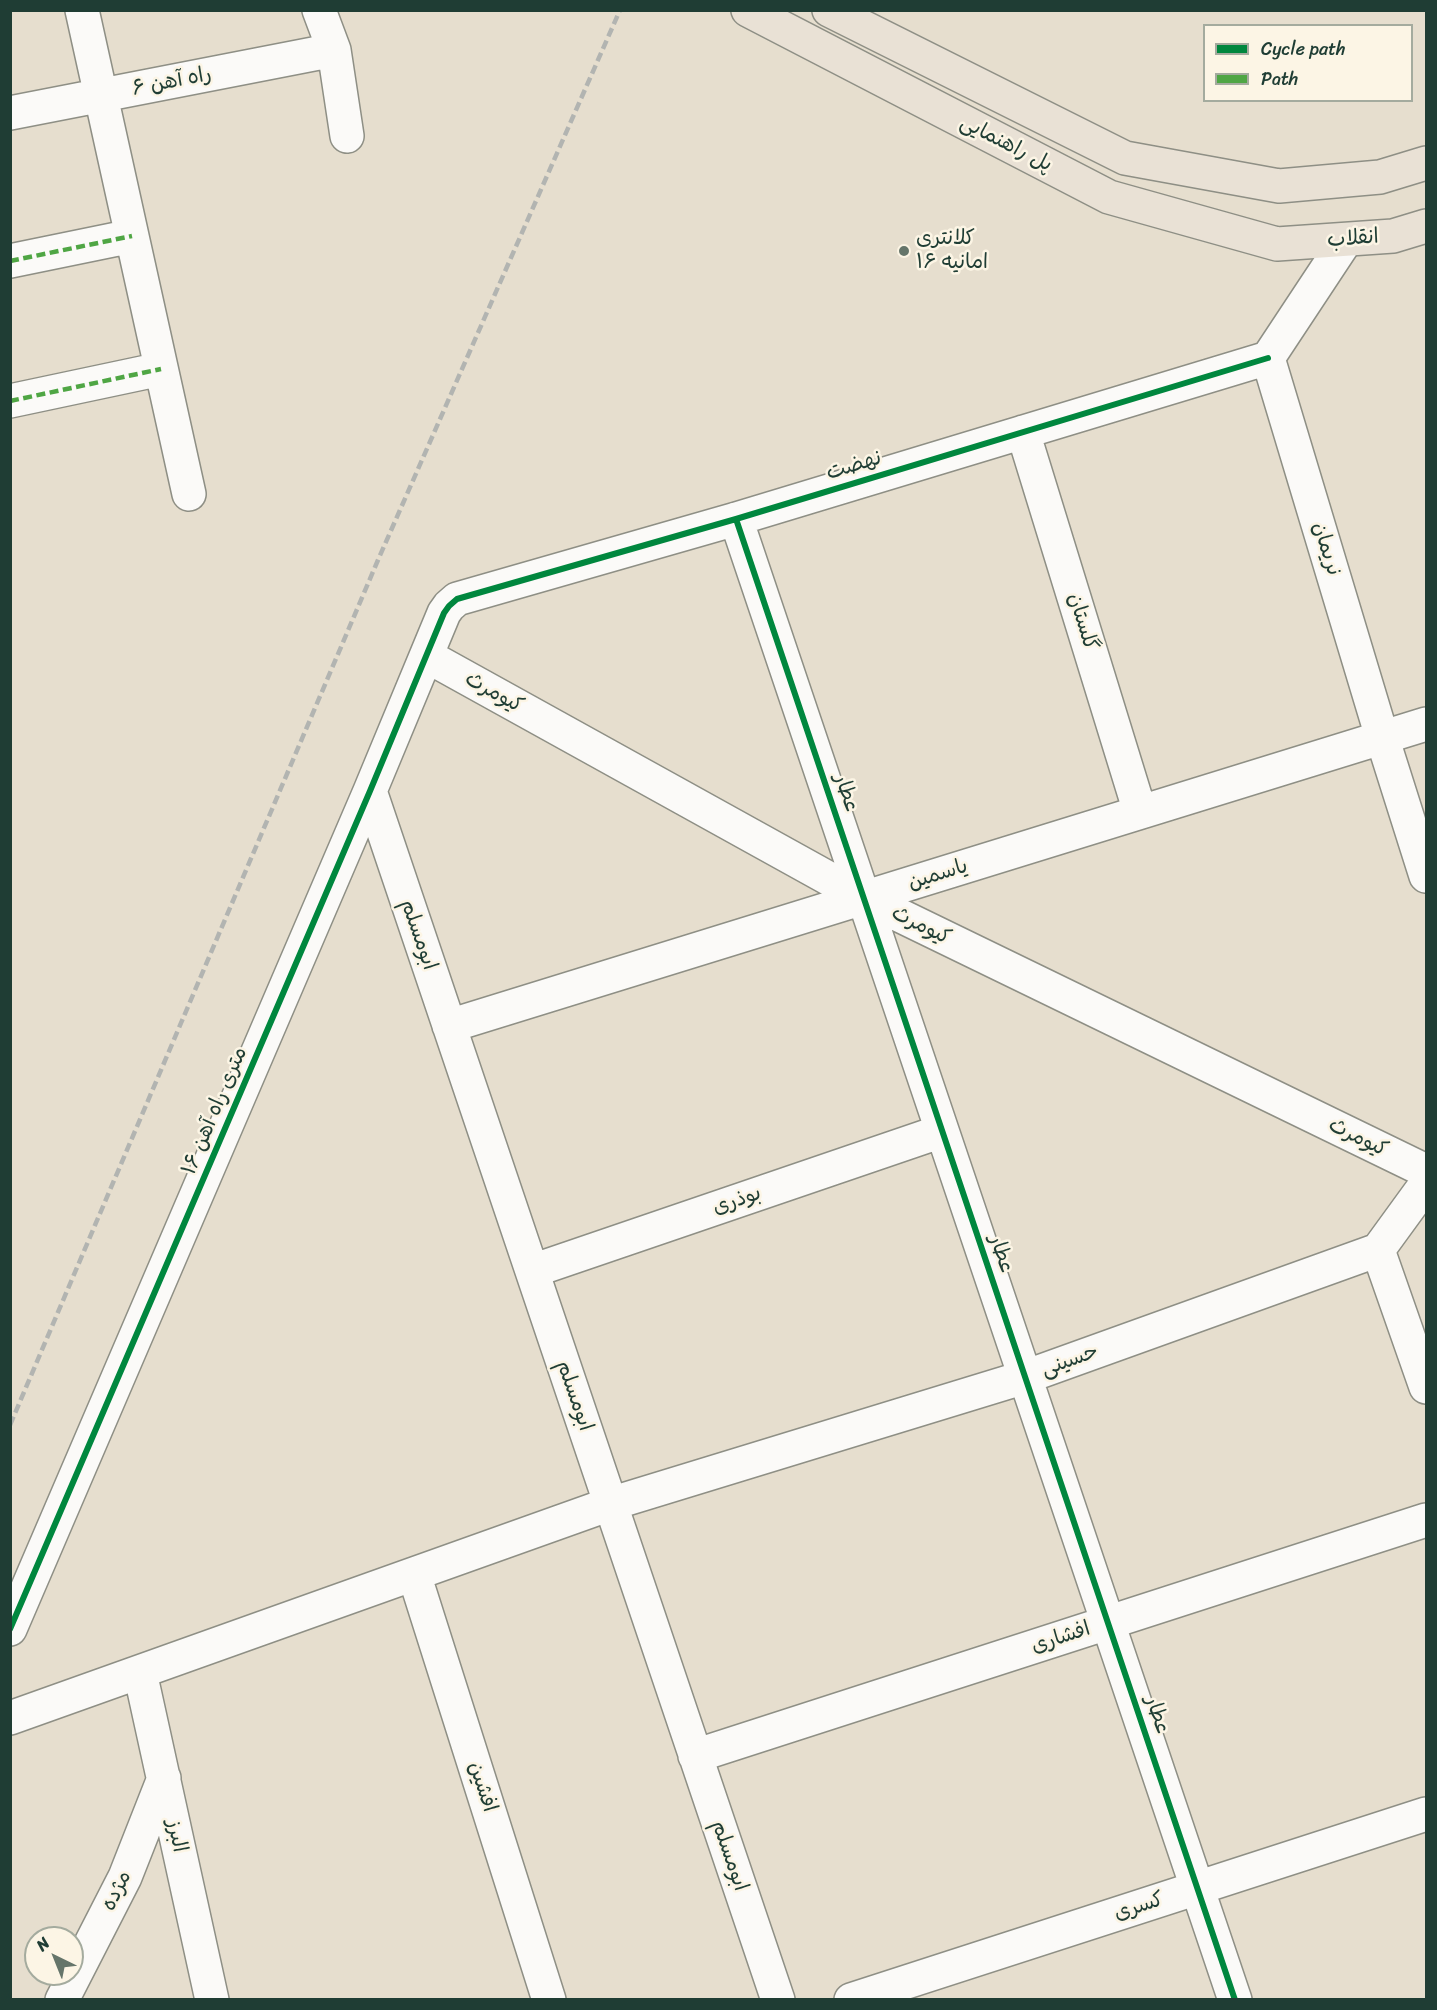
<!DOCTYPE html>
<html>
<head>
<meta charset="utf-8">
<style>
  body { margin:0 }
  #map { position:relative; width:1437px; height:2010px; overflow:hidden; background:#e6dece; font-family:Sriracha,sans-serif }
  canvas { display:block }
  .frame { position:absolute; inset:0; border:12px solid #1f3d34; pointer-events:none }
  .legend { position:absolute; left:1203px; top:24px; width:210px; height:78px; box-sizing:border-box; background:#fcf5e5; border:2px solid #a4ab9e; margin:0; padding:8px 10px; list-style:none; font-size:18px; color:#1f3d34 }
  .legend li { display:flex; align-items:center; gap:12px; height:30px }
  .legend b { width:30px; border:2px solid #a4ab9e }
  .north { position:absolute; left:24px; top:1926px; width:60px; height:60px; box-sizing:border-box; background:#fcf5e5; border:2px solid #a4ab9e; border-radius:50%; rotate:317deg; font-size:16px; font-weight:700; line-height:24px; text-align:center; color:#1f3d34 }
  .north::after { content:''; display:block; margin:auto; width:21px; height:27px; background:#65756a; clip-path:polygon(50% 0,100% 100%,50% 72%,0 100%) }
</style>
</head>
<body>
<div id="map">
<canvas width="1437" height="2010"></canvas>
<div class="frame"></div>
<ul class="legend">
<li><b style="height:8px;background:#00873e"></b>Cycle path</li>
<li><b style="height:8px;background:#4fa644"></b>Path</li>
</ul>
<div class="north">N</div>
</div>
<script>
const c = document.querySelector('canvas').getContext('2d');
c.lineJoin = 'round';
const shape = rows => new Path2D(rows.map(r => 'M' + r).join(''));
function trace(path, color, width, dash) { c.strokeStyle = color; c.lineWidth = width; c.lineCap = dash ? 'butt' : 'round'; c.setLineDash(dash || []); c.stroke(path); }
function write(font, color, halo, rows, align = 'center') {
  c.font = font + ' Sriracha,"Playpen Sans Arabic",sans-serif'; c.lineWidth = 5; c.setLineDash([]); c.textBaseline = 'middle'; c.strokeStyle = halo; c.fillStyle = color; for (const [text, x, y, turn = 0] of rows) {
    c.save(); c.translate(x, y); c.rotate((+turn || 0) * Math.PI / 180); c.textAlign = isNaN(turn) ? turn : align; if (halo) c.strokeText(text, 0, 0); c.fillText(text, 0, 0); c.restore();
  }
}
const minor = shape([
  [82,10,189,494],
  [319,10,334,50,347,136],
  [10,113,334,50],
  [10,261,132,236],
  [1268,358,1382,737,1426,876],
  [1268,358,1346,240],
  [10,401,161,369],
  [1023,432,1140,812],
  [736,519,1235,2000],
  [427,656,864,898,1426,1171],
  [370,791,778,2000],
  [449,1026,1426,724],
  [1378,1250,1426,1387],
  [532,1271,942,1131],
  [414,1574,549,2000],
  [10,1629,370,791,444,613,449,606,457,599,736,519,1268,358],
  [140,1672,212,2000],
  [10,1718,610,1504,1025,1377,1378,1250,1426,1184],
  [695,1756,1426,1520],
  [62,2000,125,1877,164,1778],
  [851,2000,1426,1814]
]);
const major = shape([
  [748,10,1109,197,1277,244,1393,236,1426,226],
  [829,10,1125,158,1279,186,1380,177,1426,163]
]);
trace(minor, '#8e8f85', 36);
trace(major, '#8e8f85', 36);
trace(minor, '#fbfaf8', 33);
trace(major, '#e9e1d5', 33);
trace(shape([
  [10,1425,378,560,620,10]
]), '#b2b4b1', 4.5, [9, 4.5]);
trace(shape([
  [10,261,132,236],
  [10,401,161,369]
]), '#4fa644', 4.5, [9, 4.5]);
trace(shape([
  [736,519,1235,2000],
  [10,1629,370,791,444,613,449,606,457,599,736,519,1268,358]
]), '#00873e', 6);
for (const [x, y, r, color] of [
  [904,251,6,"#65756a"]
]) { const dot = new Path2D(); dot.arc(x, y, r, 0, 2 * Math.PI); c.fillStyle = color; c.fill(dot); trace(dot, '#fcf5e5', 2); }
write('21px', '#1f3d34', '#fcf5e5', [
  ["راه آهن ۶",172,82,-11],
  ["پل راهنمایی",1006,144,27],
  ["انقلاب",1353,239,-4],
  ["نهضت",854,466,-17],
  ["نریمان",1326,549,73],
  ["گلستان",1082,622,73],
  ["کیومرث",494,693,29],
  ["عطار",846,793,71],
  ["یاسمین",938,875,-17],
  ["کیومرث",921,926,26],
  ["ابومسلم",418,935,71],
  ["۱۶ متری راه آهن",215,1111,-67],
  ["کیومرث",1358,1138,26],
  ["بوذری",737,1201,-19],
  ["عطار",1001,1254,71],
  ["حسینی",1070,1361,-20],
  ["ابومسلم",574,1396,71],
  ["افشاری",1061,1638,-18],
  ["عطار",1157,1715,71],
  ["افشین",482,1787,72],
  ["البرز",176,1836,78],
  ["ابومسلم",729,1856,71],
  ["مژده",117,1891,-64],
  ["کسری",1139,1907,-18]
]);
write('21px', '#1f3d34', '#fcf5e5', [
  ["کلانتری",916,239],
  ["۱۶ امانیه",916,263]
], 'left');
</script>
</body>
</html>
